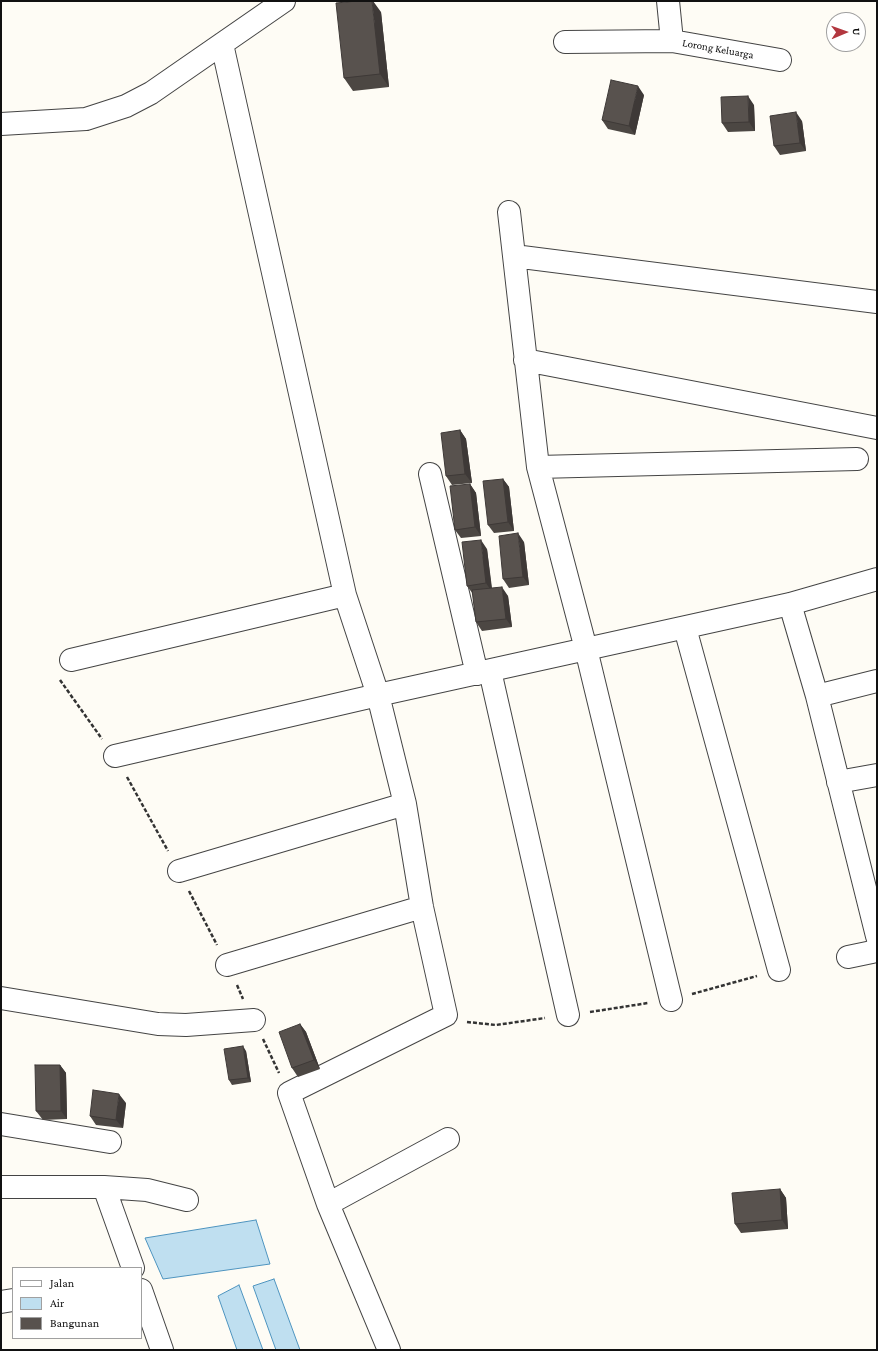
<!DOCTYPE html>
<html>
<head>
<meta charset="utf-8">
<style>
  body { margin:0 }
  #map { position:relative; width:878px; height:1351px; overflow:hidden; background:#fefcf5; font-family:"Crimson Pro",serif }
  canvas { display:block }
  .frame { position:absolute; inset:0; border:2px solid #111; pointer-events:none }
  .legend { position:absolute; left:12px; top:1267px; width:130px; height:72px; box-sizing:border-box; background:#fff; border:1px solid #a0a0a0; margin:0; padding:5px 7px; list-style:none; font-size:12px; color:#111 }
  .legend li { display:flex; align-items:center; gap:8px; height:20px }
  .legend b { width:20px; border:1px solid #a0a0a0 }
  .north { position:absolute; left:826px; top:12px; width:40px; height:40px; box-sizing:border-box; background:#fff; border:1px solid #a0a0a0; border-radius:50%; rotate:88deg; font-size:11px; font-weight:700; line-height:16px; text-align:center; color:#111 }
  .north::after { content:''; display:block; margin:auto; width:14px; height:18px; background:#b2373f; clip-path:polygon(50% 0,100% 100%,50% 72%,0 100%) }
</style>
</head>
<body>
<div id="map">
<canvas width="878" height="1351"></canvas>
<div class="frame"></div>
<ul class="legend">
<li><b style="height:5px;background:#fff"></b>Jalan</li>
<li><b style="height:11px;background:#bfdff0"></b>Air</li>
<li><b style="height:11px;background:#58524e"></b>Bangunan</li>
</ul>
<div class="north">U</div>
</div>
<script>
const c = document.querySelector('canvas').getContext('2d');
c.lineJoin = 'round';
function fillPath(path, color) { c.fillStyle = color; c.fill(path, 'evenodd'); }
const shape = rows => new Path2D(rows.map(r => 'M' + r).join(''));
function trace(path, color, width, dash) { c.strokeStyle = color; c.lineWidth = width; c.lineCap = dash ? 'butt' : 'round'; c.setLineDash(dash || []); c.stroke(path); }
function write(font, color, halo, rows, align = 'center') {
  c.font = font + ' "Crimson Pro",serif'; c.lineWidth = 4; c.setLineDash([]); c.textBaseline = 'middle'; c.strokeStyle = halo; c.fillStyle = color; for (const [text, x, y, turn = 0] of rows) {
    c.save(); c.translate(x, y); c.rotate((+turn || 0) * Math.PI / 180); c.textAlign = isNaN(turn) ? turn : align; if (halo) c.strokeText(text, 0, 0); c.fillText(text, 0, 0); c.restore();
  }
}
const water = shape([
  [256,1220,270,1264,163,1279,145,1238,256,1220],
  [274,1279,300,1350,276,1350,253,1286,274,1279],
  [239,1285,263,1350,237,1350,218,1296,239,1285]
]);
fillPath(water, '#bfdff0');
trace(water, '#4e94bf', 1);
const minor = shape([
  [668,1,672,41,780,60],
  [565,42,672,41],
  [222,44,345,595,378,695,790,604,877,579],
  [1,124,86,119,126,106,151,93,284,1],
  [509,212,538,467,586,649,671,1000],
  [514,256,877,302],
  [525,360,877,428],
  [538,467,857,459],
  [430,474,477,674],
  [790,604,817,696,877,936],
  [685,628,779,970],
  [71,660,345,595],
  [490,671,568,1015],
  [817,696,877,681],
  [115,756,378,695,405,804,422,907,446,1015,289,1093,328,1204,389,1350],
  [838,782,877,775],
  [179,871,405,804],
  [848,957,872,952,877,947],
  [227,965,422,907],
  [1,998,158,1024,186,1025,254,1020],
  [1,1124,110,1142],
  [1,1187,104,1187,147,1190,187,1200],
  [104,1187,133,1268],
  [328,1204,448,1139],
  [141,1290,162,1350],
  [1,1302,13,1300]
]);
trace(minor, '#444', 24);
trace(shape([
  [60,680,102,739],
  [127,777,168,851],
  [189,891,217,945],
  [237,985,243,999],
  [692,994,757,976],
  [590,1012,648,1003],
  [467,1022,496,1025,545,1018],
  [263,1039,279,1073]
]), '#333', 2.5, [4, 2]);
trace(minor, '#fff', 22);
fillPath(shape([
  [381,12,389,87,353,91,344,78],
  [644,95,635,135,608,129,602,120],
  [754,105,755,131,728,132,722,123],
  [802,121,806,151,780,155,774,146],
  [460,430,466,439,472,483,452,485,446,476],
  [503,479,509,487,514,531,494,533,488,525],
  [470,484,476,493,481,536,461,538,455,530],
  [524,542,529,585,509,588,503,579],
  [487,549,492,588,508,596,512,627,482,631,476,622,473,594,467,586],
  [300,1024,306,1032,320,1069,298,1077,292,1068],
  [246,1051,251,1082,232,1085,229,1080],
  [60,1065,66,1073,67,1119,43,1120,36,1111],
  [126,1103,123,1128,96,1125,90,1116],
  [780,1189,786,1198,788,1229,741,1233,735,1224]
]), '#4c4743');
fillPath(shape([
  [372,1,373,1,381,12,389,87,380,74],
  [638,86,644,95,635,135,629,126],
  [748,96,754,105,755,131,749,122],
  [796,112,802,121,806,151,800,143],
  [460,430,466,439,472,483,465,474],
  [503,479,509,487,514,531,508,522],
  [470,484,476,493,481,536,475,527],
  [518,533,524,542,529,585,523,577],
  [481,540,487,549,492,592,486,583],
  [502,587,508,596,512,627,506,619],
  [300,1024,306,1032,320,1069,314,1060],
  [243,1046,246,1051,251,1082,248,1078],
  [60,1065,66,1073,67,1119,61,1111],
  [119,1094,126,1103,123,1128,116,1120],
  [780,1189,786,1198,788,1229,782,1220]
]), '#3e3937');
const building = shape([
  [357,1,372,1,380,74,344,78,336,3,357,1],
  [611,80,638,86,629,126,602,120,611,80],
  [748,96,749,122,722,123,721,97,748,96],
  [796,112,800,143,774,146,770,116,796,112],
  [460,430,465,474,446,476,441,433,460,430],
  [503,479,508,522,488,525,483,481,503,479],
  [470,484,475,527,455,530,450,486,470,484],
  [518,533,523,577,503,579,499,536,518,533],
  [481,540,486,583,467,586,462,542,481,540],
  [502,587,506,619,476,622,472,590,502,587],
  [300,1024,314,1060,292,1068,279,1032,300,1024],
  [243,1046,248,1078,229,1080,224,1049,243,1046],
  [35,1065,60,1065,61,1111,36,1111,35,1065],
  [93,1090,119,1094,116,1120,90,1116,93,1090],
  [780,1189,782,1220,735,1224,732,1193,780,1189]
]);
fillPath(building, '#58524e');
trace(building, '#3e3937', 1);
write('11px', '#111', '#fff', [
  ["Lorong Keluarga",718,49,10]
]);
</script>
</body>
</html>
